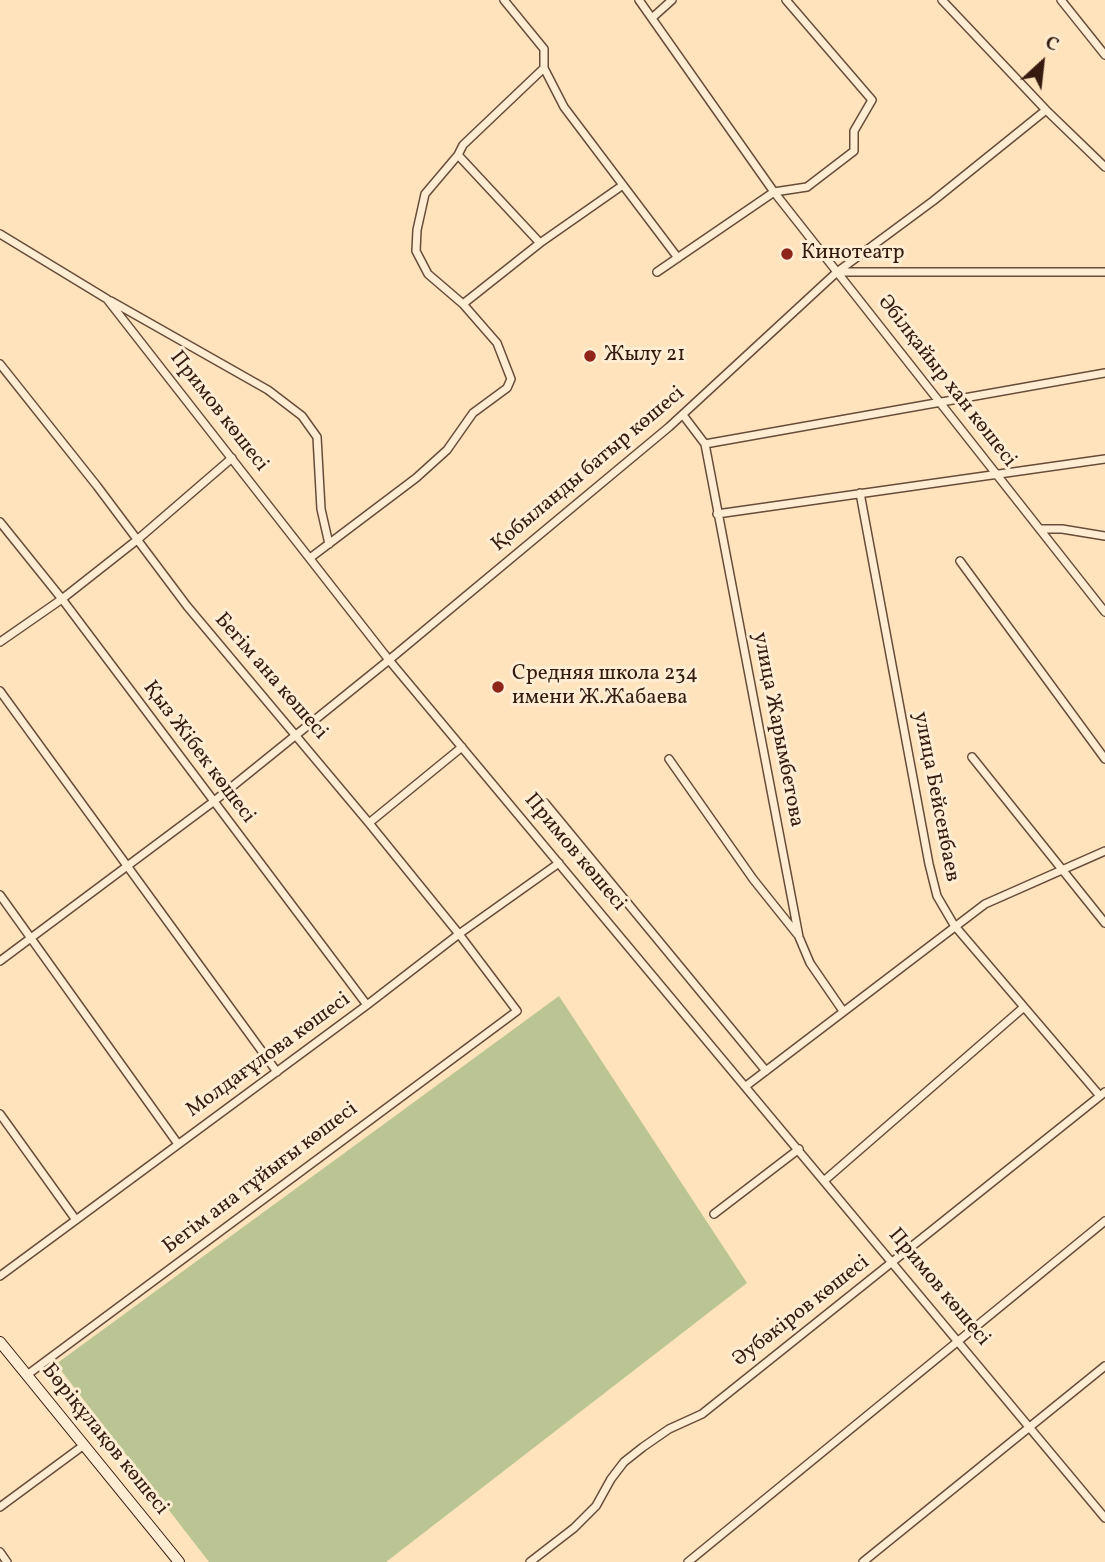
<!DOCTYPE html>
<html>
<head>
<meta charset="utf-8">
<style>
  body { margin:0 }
  #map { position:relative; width:1105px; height:1562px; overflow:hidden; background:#fee3bc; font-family:Vollkorn,serif }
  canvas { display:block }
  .north { position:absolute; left:1007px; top:28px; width:70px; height:70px; -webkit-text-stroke:5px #feedd3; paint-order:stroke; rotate:27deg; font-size:19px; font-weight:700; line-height:28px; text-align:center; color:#361a0f }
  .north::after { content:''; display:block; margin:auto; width:24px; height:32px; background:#361a0f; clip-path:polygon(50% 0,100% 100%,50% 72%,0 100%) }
</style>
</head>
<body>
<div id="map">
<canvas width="1105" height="1562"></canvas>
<div class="north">С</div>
</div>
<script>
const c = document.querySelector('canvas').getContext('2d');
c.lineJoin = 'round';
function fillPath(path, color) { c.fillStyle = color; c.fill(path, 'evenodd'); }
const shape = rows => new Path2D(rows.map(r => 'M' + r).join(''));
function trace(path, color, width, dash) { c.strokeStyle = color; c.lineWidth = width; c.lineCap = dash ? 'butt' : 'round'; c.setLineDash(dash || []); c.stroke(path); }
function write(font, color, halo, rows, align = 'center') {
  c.font = font + ' Vollkorn,serif'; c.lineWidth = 6; c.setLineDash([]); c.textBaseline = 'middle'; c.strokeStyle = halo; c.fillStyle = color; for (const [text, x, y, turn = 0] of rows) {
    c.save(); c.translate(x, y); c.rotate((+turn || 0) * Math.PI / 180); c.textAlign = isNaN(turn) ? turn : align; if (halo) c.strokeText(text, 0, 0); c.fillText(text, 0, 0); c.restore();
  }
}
fillPath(shape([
  [559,996,747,1283,386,1562,209,1562,56,1364]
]), '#bbc594');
const street = shape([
  [504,0,544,49,544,68,564,107,678,258],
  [639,0,774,192,1105,612],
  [942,0,1046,110,1105,167],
  [1061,0,1105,55],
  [652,18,672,0],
  [458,155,425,194,417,230,416,251,428,274,463,304],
  [0,234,107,299,389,660,1105,1518],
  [540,243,458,155,463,145,544,68],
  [657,272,774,192,807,187,854,151,854,131,872,100,786,0],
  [837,272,1105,272],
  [111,301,268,390,302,416,317,437,321,509,329,544],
  [0,364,97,486,187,606,369,823,459,934,517,1011,27,1375],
  [683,415,705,444,1105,373],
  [705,444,799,937,810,963,843,1011],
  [860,493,929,864,937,896,954,925,1100,1096],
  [717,514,1105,459],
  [0,522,62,599,367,1005],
  [1040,529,1062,529,1105,536],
  [310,558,416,478,447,450,473,413,507,388,511,379,497,343,463,304,540,243,623,185],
  [960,561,1105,759],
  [0,642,62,599,137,540,232,458],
  [0,691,277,1072],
  [972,757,1105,923],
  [669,759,753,879,797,934],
  [545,803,766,1071],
  [369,823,462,747],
  [0,895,178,1144],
  [0,961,213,802,389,660,669,427,837,272,933,201,1046,110],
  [746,1086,985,904,1105,851],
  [0,1114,76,1220],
  [825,1180,1024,1007],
  [714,1214,799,1149],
  [0,1276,367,1005,459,934,559,863],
  [0,1507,84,1445],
  [0,1552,7,1562],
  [530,1562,574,1528,596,1506,611,1479,624,1462,643,1447,669,1429,702,1414,1105,1092],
  [688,1562,1105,1221],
  [863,1562,1105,1366]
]);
const secondary = shape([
  [0,1342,179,1562]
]);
trace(street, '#684c3a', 10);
trace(secondary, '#361a0f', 12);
trace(street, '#feedd3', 7);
trace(secondary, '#feedd3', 10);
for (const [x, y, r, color] of [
  [787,254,7,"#8f2418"],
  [590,356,7,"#8f2418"],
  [498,687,7,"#8f2418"]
]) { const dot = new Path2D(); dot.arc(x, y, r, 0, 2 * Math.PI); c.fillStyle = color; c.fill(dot); trace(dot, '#feedd3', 2.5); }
write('21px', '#361a0f', '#feedd3', [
  ["Кинотеатр",801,254],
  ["Жылу 21",604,356],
  ["Средняя школа 234",512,675],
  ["имени Ж.Жабаева",512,699]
], 'left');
write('21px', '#361a0f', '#feedd3', [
  ["Әбілқайыр хан көшесі",946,382,52],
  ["Примов көшесі",218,412,52],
  ["Қобыланды батыр көшесі",589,470,-40],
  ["Бегім ана көшесі",270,677,49],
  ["улица Жарымбетова",777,730,79],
  ["Қыз Жібек көшесі",198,753,53],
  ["улица Бейсенбаев",935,797,79],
  ["Примов көшесі",574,853,50],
  ["Молдағұлова көшесі",269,1056,-36],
  ["Бегім ана тұйығы көшесі",261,1179,-37],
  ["Примов көшесі",938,1288,50],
  ["Әубәкіров көшесі",802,1312,-38],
  ["Бөріқұлақов көшесі",104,1440,51]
]);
</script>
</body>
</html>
